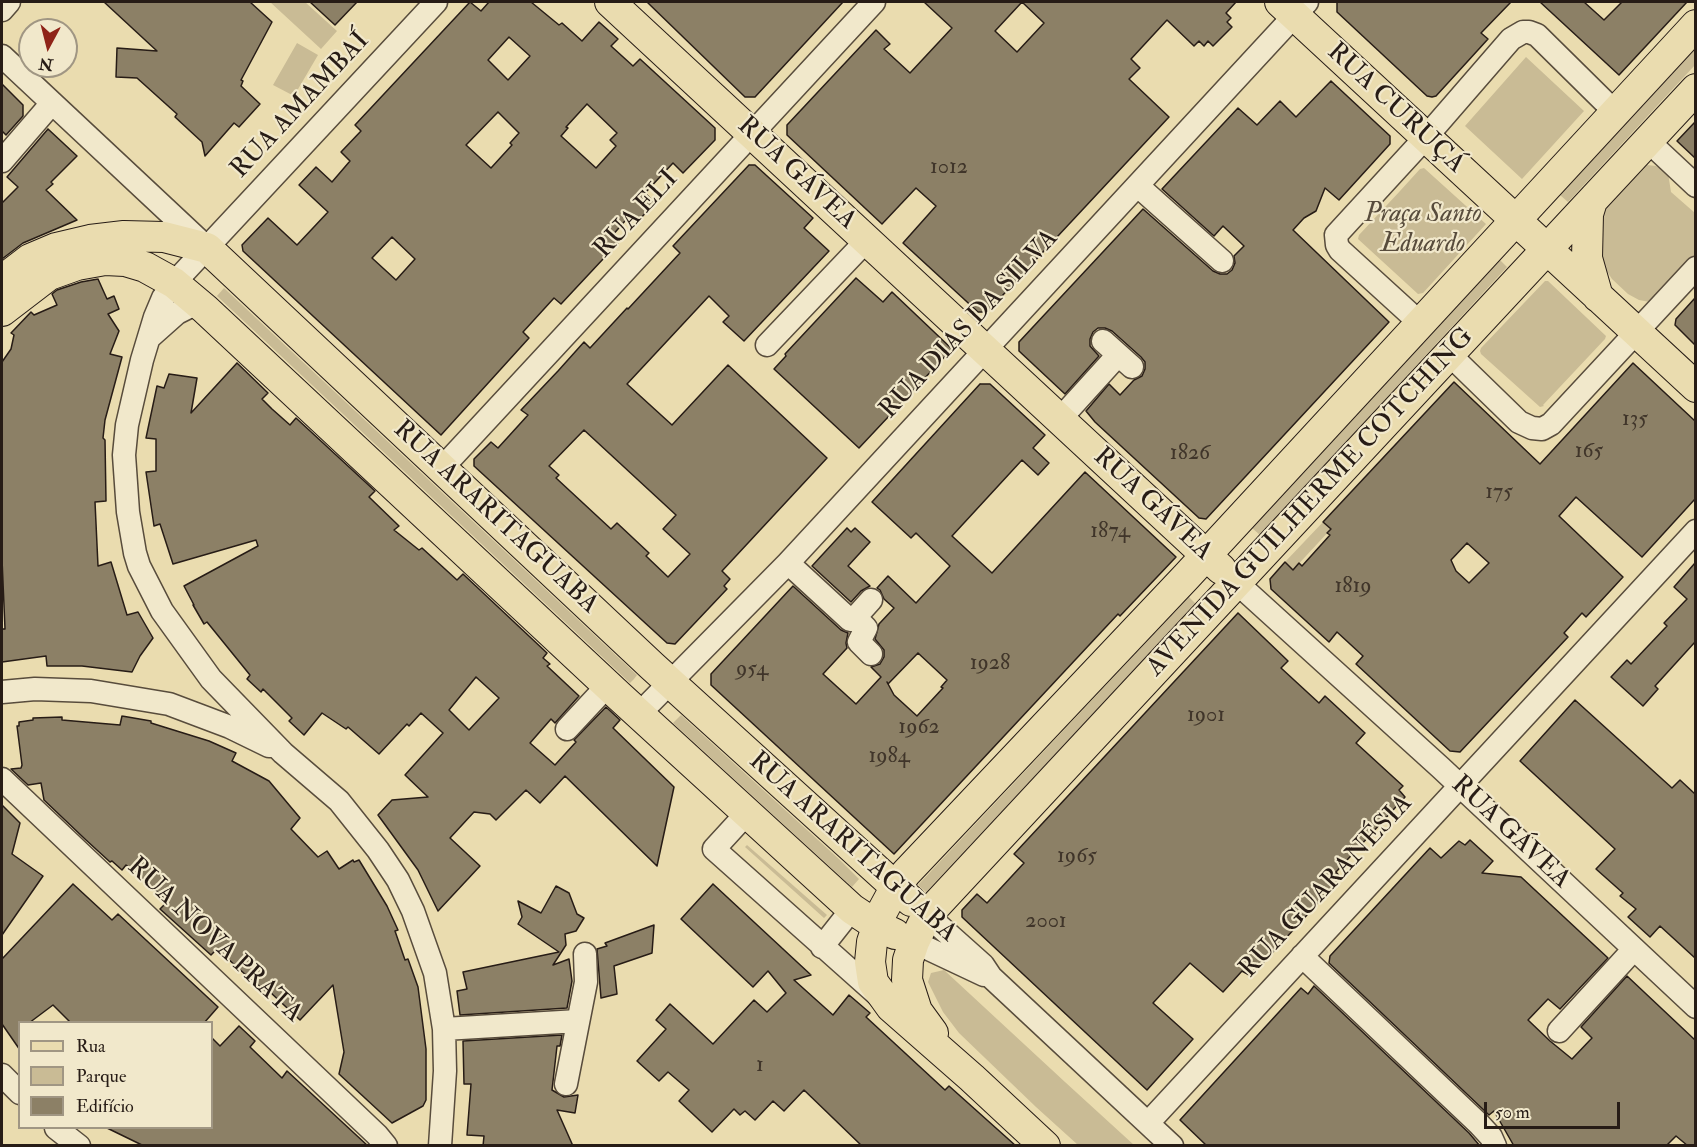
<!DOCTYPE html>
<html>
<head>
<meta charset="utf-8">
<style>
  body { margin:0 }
  #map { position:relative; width:1697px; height:1147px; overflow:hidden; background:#eadcaf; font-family:"IM FELL Double Pica",serif }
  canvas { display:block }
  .frame { position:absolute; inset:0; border:3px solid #271c16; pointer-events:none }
  .legend { position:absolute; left:18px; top:1021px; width:195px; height:108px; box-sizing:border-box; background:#f1e8cb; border:2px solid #a09683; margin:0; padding:8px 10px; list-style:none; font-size:18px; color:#271c16 }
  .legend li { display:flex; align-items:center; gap:12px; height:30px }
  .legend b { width:30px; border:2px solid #a09683 }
  .north { position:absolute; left:18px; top:18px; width:60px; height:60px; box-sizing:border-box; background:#f1e8cb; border:2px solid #a09683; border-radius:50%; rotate:187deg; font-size:16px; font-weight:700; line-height:24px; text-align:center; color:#271c16 }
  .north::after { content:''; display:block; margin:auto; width:21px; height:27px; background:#8f2418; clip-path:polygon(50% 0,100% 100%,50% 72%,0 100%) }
  .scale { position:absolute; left:1484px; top:1102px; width:136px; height:27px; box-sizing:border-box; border:3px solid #271c16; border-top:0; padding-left:8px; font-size:18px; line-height:21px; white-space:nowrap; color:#271c16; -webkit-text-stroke:4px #f1e8cb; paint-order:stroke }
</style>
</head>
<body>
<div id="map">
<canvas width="1697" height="1147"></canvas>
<div class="frame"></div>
<ul class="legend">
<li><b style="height:8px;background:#eadcaf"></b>Rua</li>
<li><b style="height:16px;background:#c9bb95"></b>Parque</li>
<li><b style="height:16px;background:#8c8066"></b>Edifício</li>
</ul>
<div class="north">N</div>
<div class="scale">50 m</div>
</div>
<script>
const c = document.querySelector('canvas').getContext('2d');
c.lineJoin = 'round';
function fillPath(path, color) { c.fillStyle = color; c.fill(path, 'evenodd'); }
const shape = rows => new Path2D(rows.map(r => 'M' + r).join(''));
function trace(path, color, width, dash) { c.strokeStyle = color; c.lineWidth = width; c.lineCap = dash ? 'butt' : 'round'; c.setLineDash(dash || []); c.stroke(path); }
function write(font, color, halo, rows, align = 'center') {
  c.font = font + ' "IM FELL Double Pica",serif'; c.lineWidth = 4.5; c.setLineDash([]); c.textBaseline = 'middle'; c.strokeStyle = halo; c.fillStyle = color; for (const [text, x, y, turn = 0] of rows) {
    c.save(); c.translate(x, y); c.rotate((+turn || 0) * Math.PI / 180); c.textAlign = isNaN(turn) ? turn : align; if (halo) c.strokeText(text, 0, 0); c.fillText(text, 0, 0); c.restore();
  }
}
fillPath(shape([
  [270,2,305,2,337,31,321,49],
  [297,43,318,55,294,96,273,85],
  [1695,49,1695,65,1568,202,1560,195],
  [1526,57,1584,111,1522,179,1465,126],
  [1647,165,1656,166,1668,173,1671,192,1695,213,1695,256,1650,302,1639,300,1628,294,1612,279,1604,267,1597,242,1604,212,1610,202],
  [1424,168,1486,224,1423,293,1418,294,1358,239,1359,235,1400,191,1420,169],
  [1500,260,1507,267,1260,535,1252,528],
  [1545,281,1548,281,1606,336,1605,339,1543,405,1544,406,1540,407,1481,354,1480,351,1481,348],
  [224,288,637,675,634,679,630,683,217,296],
  [1323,522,1331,529,1293,570,1285,562],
  [1189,597,1196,604,926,892,918,885],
  [681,715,840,860,859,879,852,887,673,723],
  [747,845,827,915,824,918,745,847],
  [944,970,1065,1082,1134,1145,1078,1145,1036,1107,959,1033,943,1012,928,982,931,973]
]), '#c9bb95');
const building = shape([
  [104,2,250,2,272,22,241,80,243,81,241,86,260,104,239,127,234,123,205,156,202,142,175,117,177,114,137,78,116,77,117,48,157,51,104,2],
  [310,2,357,2,335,25,310,2],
  [470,2,481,11,489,2,531,2,559,25,562,23,582,41,599,22,618,39,611,46,633,66,640,59,715,128,715,140,683,173,673,163,645,193,655,203,638,221,631,214,611,237,618,243,561,304,554,298,523,332,529,338,441,435,243,251,242,245,268,218,297,245,328,212,299,185,316,167,332,182,350,161,341,152,361,131,355,125,470,2],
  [509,37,530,56,508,80,488,60,509,37],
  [587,104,617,133,610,140,616,146,596,168,561,136,568,128,566,127,587,104],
  [498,112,519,133,510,143,512,145,491,168,466,145,498,112],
  [392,237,415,259,396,280,372,258,392,237],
  [647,2,843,2,755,97,745,97,647,2],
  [924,2,1236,2,1226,13,1231,18,1227,22,1232,27,1213,46,1208,41,1204,46,1199,41,1194,46,1167,20,1131,59,1140,68,1129,79,1169,117,987,312,978,312,903,243,936,206,916,188,882,224,787,135,787,125,876,30,890,44,884,49,910,73,952,28,924,2],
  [1022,2,1044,23,1017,52,995,31,1022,2],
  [1337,2,1511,2,1481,33,1488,39,1436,96,1432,97,1427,96,1337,12,1337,2],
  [1540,2,1584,2,1604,20,1622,2,1687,2,1619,75,1540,2],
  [1331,81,1390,136,1390,144,1339,200,1325,188,1316,211,1304,218,1293,230,1389,322,1206,519,1199,518,1095,422,1086,411,1109,384,1120,395,1134,380,1142,376,1145,369,1145,362,1141,357,1112,331,1105,328,1098,328,1093,332,1090,339,1090,346,1099,356,1065,394,1019,351,1019,342,1143,209,1213,271,1220,274,1227,274,1232,270,1235,263,1234,256,1244,246,1223,226,1214,236,1162,189,1238,108,1257,125,1280,101,1296,117,1331,81],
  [2,84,23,105,23,116,6,135,2,131,2,84],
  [1695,122,1695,158,1677,141,1695,122],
  [48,129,77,156,51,182,53,184,46,190,77,220,23,243,2,259,2,203,18,187,7,177,48,129],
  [749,165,755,165,813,218,804,228,829,251,744,341,723,322,729,316,709,296,627,384,672,425,728,365,827,458,722,571,730,579,724,586,727,589,675,644,667,643,474,466,474,459,491,442,498,448,528,415,521,410,558,371,584,342,590,348,627,308,628,309,680,253,673,246,749,165],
  [584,430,676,515,663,529,690,554,668,577,646,556,649,553,617,523,611,529,556,478,559,475,549,466,584,430],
  [856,278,883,302,892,292,952,349,859,448,774,369,786,356,785,354,856,278],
  [98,279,107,299,114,296,119,309,108,314,119,331,110,354,122,357,105,420,103,438,105,440,106,501,95,502,98,566,111,562,127,615,138,612,153,638,140,656,132,672,82,666,47,666,46,656,2,662,2,629,5,629,2,559,2,362,11,349,14,335,11,333,31,312,34,315,57,305,52,294,57,290,81,282,98,279],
  [1695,298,1695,345,1675,325,1676,319,1695,298],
  [237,363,268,393,262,399,272,409,290,425,296,418,375,491,369,497,399,526,394,530,419,550,422,548,457,580,463,574,547,653,543,658,550,664,547,666,579,696,555,723,551,719,530,743,555,765,576,742,574,740,606,707,620,720,613,728,674,787,657,866,565,776,540,803,526,790,496,820,490,814,474,812,450,838,480,866,438,911,418,870,378,815,392,800,428,797,405,775,443,733,421,713,409,726,407,724,379,754,348,727,346,729,322,713,304,735,289,721,292,718,263,689,261,692,247,679,250,675,207,622,204,624,193,605,194,605,184,586,258,546,256,540,173,564,160,524,154,526,146,472,156,471,156,439,146,438,157,386,164,388,169,374,197,378,191,413,237,363],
  [476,677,499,698,469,730,449,710,476,677],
  [1633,363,1695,421,1695,499,1642,557,1576,497,1559,516,1623,577,1586,617,1582,613,1564,633,1568,637,1460,752,1450,751,1356,664,1363,656,1337,632,1329,642,1271,589,1270,579,1285,562,1293,570,1299,563,1302,566,1330,535,1327,533,1331,529,1323,522,1454,382,1540,464,1633,363],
  [1467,543,1489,563,1469,583,1456,571,1451,560,1467,543],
  [980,384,990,384,1045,435,1033,448,1049,463,1038,475,1022,460,952,536,992,573,1085,472,1176,557,1120,616,1118,614,894,854,711,685,711,674,793,586,841,630,848,633,846,643,847,648,823,674,856,704,881,677,871,667,880,664,884,657,884,650,875,639,879,624,894,608,884,599,880,590,877,588,888,576,916,603,950,566,916,533,911,538,872,502,980,384],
  [918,653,947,680,941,687,943,688,917,716,894,695,887,682,888,684,918,653],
  [847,528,851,532,855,528,870,542,848,566,870,586,861,591,851,602,812,566,847,528],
  [1695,563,1695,642,1655,686,1658,689,1643,706,1611,677,1627,660,1631,664,1667,626,1664,623,1687,599,1674,587,1695,563],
  [1238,613,1288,661,1281,668,1319,703,1325,696,1365,733,1356,743,1403,786,1399,790,1405,797,1336,872,1341,878,1251,976,1242,971,1223,992,1190,963,1153,1003,1193,1039,1147,1090,962,917,962,910,977,894,987,903,1024,863,1014,854,1238,613],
  [1575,700,1672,788,1680,780,1695,794,1695,958,1660,926,1650,937,1628,917,1636,909,1620,896,1623,893,1596,869,1615,849,1520,761,1575,700],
  [122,716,151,721,151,723,209,741,236,753,232,761,269,781,300,818,291,829,318,857,327,851,339,869,353,860,354,862,359,860,387,906,398,930,395,931,405,960,408,959,418,987,426,1049,426,1100,423,1106,392,1123,339,1074,344,1052,333,985,300,1020,270,992,269,994,247,976,217,949,211,955,160,909,168,901,126,865,122,870,112,861,110,862,86,840,44,800,41,783,28,785,11,769,21,768,22,765,17,726,19,726,19,722,33,720,33,718,62,717,62,720,120,725,122,716],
  [2,805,20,823,12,854,43,876,2,935,2,805],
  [1470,840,1493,861,1482,873,1521,877,1608,958,1560,1009,1548,999,1528,1020,1550,1041,1572,1059,1592,1038,1581,1027,1627,976,1695,1040,1695,1146,1688,1146,1676,1136,1666,1146,1514,1146,1494,1111,1489,1115,1329,963,1330,956,1430,848,1441,858,1459,841,1465,845,1470,840],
  [73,884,112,920,118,914,218,1007,204,1023,71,1023,53,1005,29,1023,20,1023,20,1050,2,1024,2,959,73,884],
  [713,884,811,975,794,980,833,1015,849,995,870,1013,866,1017,945,1090,949,1086,1016,1146,862,1146,804,1090,784,1111,773,1101,755,1120,745,1111,740,1115,734,1109,712,1132,679,1101,689,1090,668,1072,659,1081,637,1061,666,1029,656,1020,670,1004,713,1044,754,1000,767,1012,786,993,768,971,753,987,681,919,713,884],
  [556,886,569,893,577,914,584,918,576,931,565,934,566,945,553,965,569,959,572,981,567,1008,460,1015,457,991,467,989,463,972,559,952,518,924,522,917,518,901,541,913,556,886],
  [654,925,652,953,614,966,617,994,601,998,597,949,607,946,605,943,654,925],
  [1314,986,1469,1133,1480,1146,1207,1146,1180,1120,1301,988,1308,994,1314,986],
  [239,1026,255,1041,250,1047,282,1078,287,1071,368,1146,144,1146,107,1128,212,1128,212,1038,220,1046,239,1026],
  [562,1035,560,1046,557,1046,552,1090,564,1097,578,1095,575,1113,557,1110,573,1146,483,1146,484,1136,467,1135,471,1084,464,1084,463,1041,562,1035]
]);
fillPath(building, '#8c8066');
trace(building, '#271c16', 1.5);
const minor = shape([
  [436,2,174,283,163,298,155,317,142,360,127,425,124,455,128,512,135,553,139,566,162,611,211,679,283,753,339,801,378,850,398,880,413,911,435,973,444,1029,445,1071,440,1146],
  [2,10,9,2],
  [2,56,204,245],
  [1648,141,1696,186],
  [2,161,52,103],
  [1138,186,1222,261],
  [1419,322,1340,250,1337,245,1336,235,1426,137,1511,39,1523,32,1529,32,1537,35,1615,112],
  [150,337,177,313,197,303],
  [1103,341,1132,367],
  [767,345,867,240],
  [1449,354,1519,422,1532,428,1542,429,1551,424,1696,268],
  [1060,419,1118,355],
  [442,468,874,2],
  [788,563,850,620,853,620,871,600],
  [1237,583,1441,768,1696,1007],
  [855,617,866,628,859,642,871,654],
  [2,692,35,689,91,691,169,704,230,727,269,746],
  [639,714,788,563,1307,2],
  [567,729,608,685],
  [2,779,377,1135,386,1146],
  [747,813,714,849,879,996],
  [927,915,983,965,991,977,1172,1146],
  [914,942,984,975],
  [822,947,852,909],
  [1302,956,1479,1124,1491,1137,1495,1146],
  [444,1029,578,1021],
  [1559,1031,1634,949],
  [2,1075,20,1093],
  [566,1084,586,982,585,954],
  [1148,1123,1696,531],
  [56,1128,79,1146]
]);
const major = shape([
  [610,2,1221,569],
  [1280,2,1696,387],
  [1592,201,1588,214,1587,258,1598,297],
  [2,284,9,275,30,259,56,248,90,240,124,236,164,237,207,248,652,666,911,901],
  [2,311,49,275,77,265,105,260,125,261,145,267,174,283,205,309,618,695,852,909,876,925,895,934],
  [933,1033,917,1011,907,980,908,960,914,942,927,915,1696,89],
  [1045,1146,972,1078,891,1007,873,982,870,962,872,942,882,912,895,888,906,873,1186,577,1696,25]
]);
trace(minor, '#584c3c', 25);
trace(major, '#271c16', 32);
trace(minor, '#f1e8cb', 22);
trace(major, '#eadcaf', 30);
write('22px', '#40352a', null, [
  ["1012",949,168],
  ["135",1635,420],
  ["165",1589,452],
  ["1826",1190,454],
  ["175",1499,493],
  ["1874",1110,532],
  ["1819",1353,587],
  ["1928",990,664],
  ["954",752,670],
  ["1901",1206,716],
  ["1962",919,728],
  ["1984",889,757],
  ["1965",1077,857],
  ["2001",1046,922],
  ["1",760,1066]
]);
write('26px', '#271c16', '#f1e8cb', [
  ["RUA AMAMBAÍ",301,106,-47],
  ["RUA CURUÇÁ",1395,109,43],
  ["RUA GÁVEA",796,174,43],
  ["RUA ELI",637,215,-47],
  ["RUA DIAS DA SILVA",970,325,-47],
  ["AVENIDA GUILHERME COTCHING",1311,503,-47],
  ["RUA GÁVEA",1152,505,43],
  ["RUA ARARITAGUABA",495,518,43],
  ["RUA GÁVEA",1510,833,43],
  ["RUA ARARITAGUABA",852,848,42],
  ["RUA GUARANÉSIA",1327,887,-47],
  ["RUA NOVA PRATA",214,941,43]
]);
write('italic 26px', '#584c3c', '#f1e8cb', [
  ["Praça Santo",1423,215],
  ["Eduardo",1423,245]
]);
</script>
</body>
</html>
